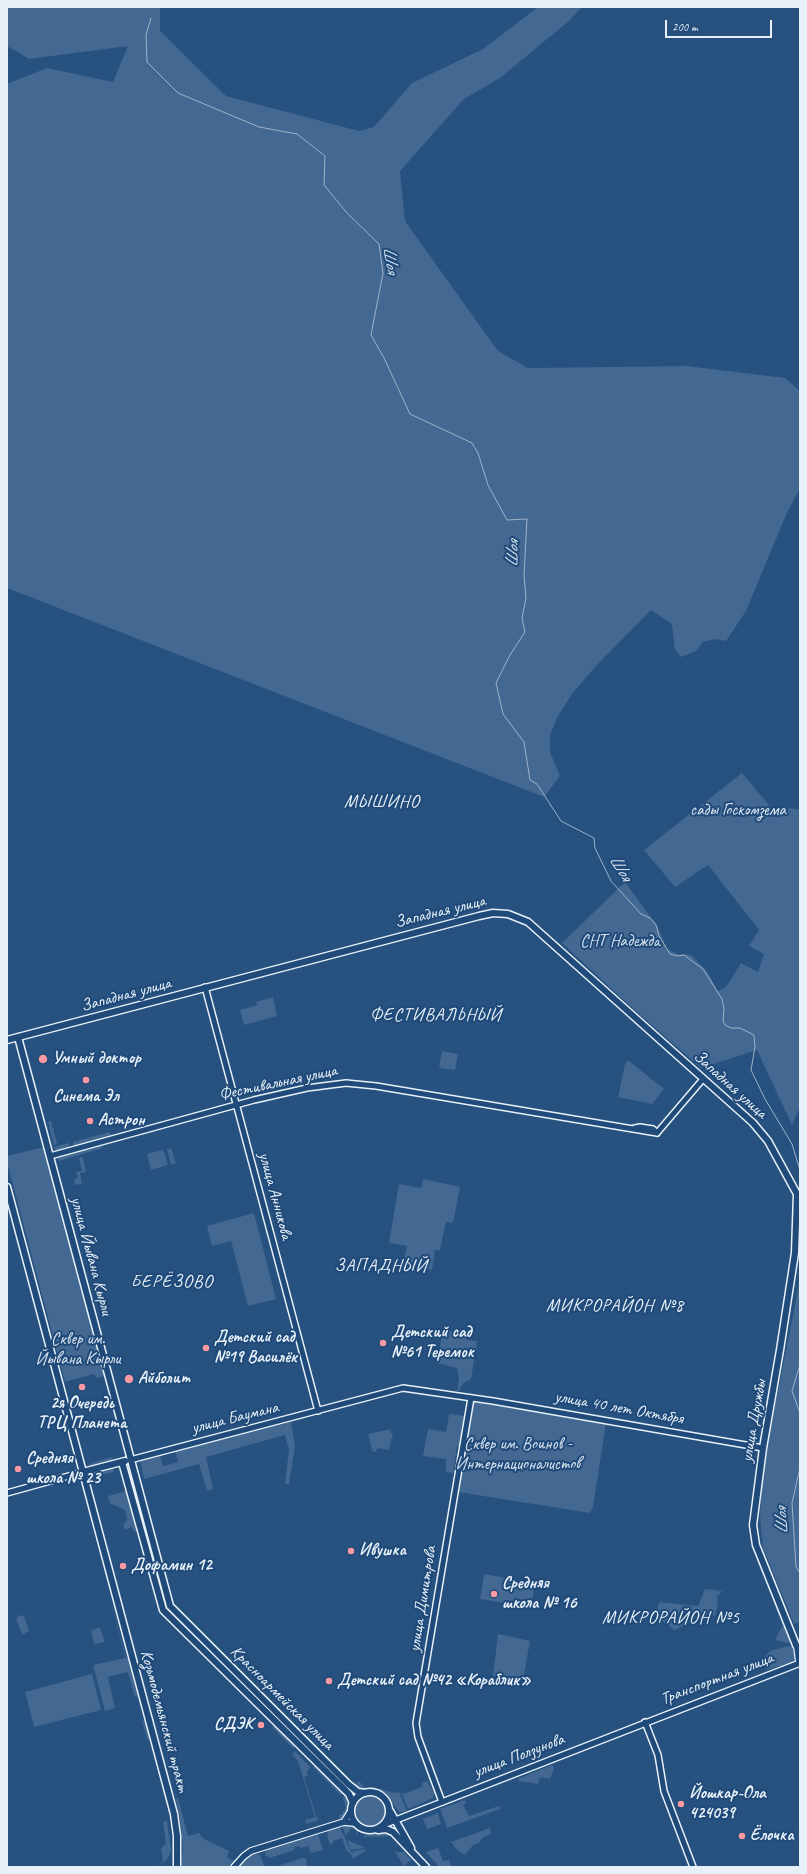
<!DOCTYPE html>
<html>
<head>
<meta charset="utf-8">
<style>
  body { margin:0 }
  #map { position:relative; width:807px; height:1874px; overflow:hidden; background:#27517f; font-family:Caveat,sans-serif }
  canvas { display:block }
  .frame { position:absolute; inset:0; border:8px solid #e8f1f8; pointer-events:none }
  .scale { position:absolute; left:665px; top:20px; width:107px; height:18px; box-sizing:border-box; border:2px solid #e8f1f8; border-top:0; padding-left:5px; font-size:12px; line-height:14px; white-space:nowrap; color:#e8f1f8; -webkit-text-stroke:3px #1f4a7a; paint-order:stroke }
</style>
</head>
<body>
<div id="map">
<canvas width="807" height="1874"></canvas>
<div class="frame"></div>
<div class="scale">200 m</div>
</div>
<script>
const c = document.querySelector('canvas').getContext('2d');
c.lineJoin = 'round';
function fillPath(path, color) { c.fillStyle = color; c.fill(path, 'evenodd'); }
const shape = rows => new Path2D(rows.map(r => 'M' + r).join(''));
function trace(path, color, width, dash) { c.strokeStyle = color; c.lineWidth = width; c.lineCap = dash ? 'butt' : 'round'; c.setLineDash(dash || []); c.stroke(path); }
function write(font, color, halo, rows, align = 'center') {
  c.font = font + ' Caveat,sans-serif'; c.lineWidth = 4; c.setLineDash([]); c.textBaseline = 'middle'; c.strokeStyle = halo; c.fillStyle = color; for (const [text, x, y, turn = 0] of rows) {
    c.save(); c.translate(x, y); c.rotate((+turn || 0) * Math.PI / 180); c.textAlign = isNaN(turn) ? turn : align; if (halo) c.strokeText(text, 0, 0); c.fillText(text, 0, 0); c.restore();
  }
}
fillPath(shape([
  [7,7,160,7,160,31,226,96,359,131,374,127,412,83,483,49,538,7,582,7,570,20,500,78,464,99,400,171,405,221,498,351,528,368,687,366,785,378,800,391,800,488,786,515,746,611,726,641,715,639,703,642,696,651,681,657,675,650,672,624,651,610,596,666,572,694,557,718,550,735,550,752,560,776,544,797,7,588,7,84,47,68,113,82,128,46,29,59,7,46],
  [742,773,778,816,790,808,800,810,800,1107,792,1125,757,1050,701,1068,630,1006,562,943,625,882,652,919,656,923,667,949,678,954,691,955,707,971,718,991,726,987,741,963,758,972,764,954,749,946,759,930,708,865,675,887,644,850],
  [273,997,277,1016,244,1025,240,1010,257,1005,256,1002],
  [442,1051,458,1054,455,1070,439,1068],
  [628,1060,664,1089,652,1104,618,1097,625,1064],
  [51,1121,57,1144,54,1145,48,1122],
  [110,1132,111,1136,74,1146,73,1142],
  [69,1143,69,1148,56,1151,54,1147],
  [101,1146,103,1148,59,1161,57,1156,87,1148,88,1150],
  [44,1147,105,1376,96,1378,94,1374,65,1382,7,1162,7,1156],
  [171,1148,176,1163,171,1165,167,1149],
  [162,1150,164,1152,168,1165,151,1170,147,1154],
  [83,1157,86,1172,80,1173,82,1184,75,1185,74,1179,78,1178,76,1172,82,1171,79,1158],
  [423,1179,460,1187,453,1223,446,1222,440,1250,435,1250,432,1270,403,1264,407,1246,389,1243,399,1184,421,1188],
  [254,1213,276,1299,248,1306,231,1241,212,1246,207,1226],
  [800,1272,800,1622,794,1624,763,1548,760,1519,763,1467,797,1295],
  [443,1330,467,1334,467,1340,477,1341,471,1379,463,1383,459,1391,457,1391,459,1380,457,1368,437,1363],
  [473,1399,606,1423,593,1507,590,1513,458,1492],
  [449,1414,466,1416,461,1446,457,1446,453,1473,446,1472,446,1459,423,1456,428,1429,446,1432],
  [291,1422,295,1446,289,1484,285,1484,289,1450,285,1435,206,1457,213,1489,207,1491,199,1464,144,1479,140,1460,160,1455,163,1466,178,1462,175,1451],
  [391,1429,390,1433,393,1433,389,1450,377,1448,376,1452,372,1451,368,1434],
  [112,1457,113,1461,90,1467,89,1464],
  [113,1468,114,1472,92,1477,91,1474],
  [126,1491,128,1493,138,1528,135,1532,131,1527,126,1530,123,1526,127,1519,125,1510,110,1503,108,1496],
  [484,1574,535,1583,531,1607,480,1599],
  [108,1589,126,1658,128,1658,138,1697,135,1697,128,1672,108,1677,115,1708,105,1711,93,1665,125,1658],
  [705,1589,722,1591,717,1597,718,1603,715,1616,708,1613,675,1630,659,1619,656,1613,659,1602,698,1606],
  [21,1615,24,1616,29,1631,24,1634,22,1634,16,1619],
  [782,1626,785,1627,790,1641,788,1643,775,1640],
  [97,1628,100,1628,105,1642,94,1644,91,1631],
  [498,1634,530,1641,523,1680,493,1676],
  [788,1646,792,1647,795,1655,793,1662,767,1670,763,1659,770,1651],
  [92,1674,101,1710,34,1727,25,1692],
  [146,1720,151,1738,147,1739,142,1721],
  [274,1725,295,1746,293,1748,272,1727],
  [295,1751,310,1767,307,1772,308,1776,304,1777,316,1816,319,1820,306,1824,305,1820,315,1817,298,1761,292,1754],
  [315,1765,343,1793,341,1795,313,1767],
  [552,1765,554,1768,550,1779,540,1777,538,1784,519,1781,518,1779],
  [359,1781,365,1788,373,1787,395,1793,399,1792,407,1811,399,1812,386,1794,360,1790,355,1785],
  [427,1781,434,1793,433,1798,408,1809,401,1792,404,1794,422,1787,422,1783],
  [345,1795,350,1804,350,1809,346,1816,339,1819,339,1816,343,1812,346,1808,343,1797],
  '354 1812a16 16 0 1 1 32 0a16 16 0 1 1-32 0Z',
  [178,1798,188,1836,199,1833,204,1839,229,1851,227,1857,233,1861,228,1867,181,1867,183,1849,180,1819,176,1799],
  [465,1800,466,1803,463,1805,469,1816,499,1806,500,1809,447,1828,440,1809],
  [438,1813,441,1824,427,1829,423,1819],
  [167,1821,171,1850,168,1858,158,1867,163,1861,161,1849,166,1843,163,1822],
  [349,1825,357,1828,358,1834,356,1834,357,1831,351,1828,346,1836,342,1826],
  [340,1827,351,1852,365,1849,365,1851,353,1859,352,1855,346,1850,342,1838,333,1841,333,1843,330,1845,327,1835,328,1831],
  [490,1828,491,1834,482,1838,480,1842,473,1845,465,1855,456,1849,451,1842],
  [386,1832,395,1835,376,1837,367,1836,366,1838,364,1837,367,1834,376,1834],
  [318,1834,323,1850,311,1853,308,1846,300,1848,299,1846,295,1847,295,1850,269,1858,265,1855,266,1850],
  [347,1840,364,1847,364,1848,351,1850],
  [438,1848,443,1861,449,1860,452,1867,439,1867,426,1852],
  [395,1852,404,1852,411,1860,404,1866],
  [255,1853,260,1855,265,1867,238,1867,248,1857],
  [303,1858,306,1858,307,1867,274,1867]
]), '#436891');
trace(shape([
  [151,18,146,35,147,62,178,93,259,127,297,134,325,156,324,185,347,213,379,244,383,273,371,335,384,358,410,414,472,443,478,453,488,485,507,520,527,519,524,575,526,598,522,618,525,632,510,655,496,683,503,714,524,742,530,780,537,784,561,821,594,838,595,848,611,881,641,914,650,918,656,925,659,936,670,954,678,956,684,955,703,969,722,999,724,1009,723,1021,725,1025,731,1028,740,1028,754,1035,755,1047,751,1070,765,1099,792,1144,800,1170],
  [800,1365,792,1391,800,1413],
  [800,1468,792,1503,796,1567,800,1573]
]), '#9db3c9', 1);
const tertiary = shape([
  [205,987,318,1411],
  [635,1128,640,1127,653,1129,657,1133],
  [657,1133,703,1079],
  [50,1156,254,1100,307,1088,346,1083,376,1086,657,1133],
  [130,1460,403,1388,493,1401,763,1448],
  [7,1493,83,1472],
  [645,1722,658,1755,664,1791,693,1867],
  [442,1802,418,1737,416,1723,471,1398]
]);
const secondary = shape([
  [797,1647,799,1663],
  [344,1822,351,1811],
  [383,1825,800,1663],
  [234,1867,244,1856,251,1851,344,1822,354,1823]
]);
const primary = shape([
  [18,1037,170,1606,348,1784,358,1792,365,1793],
  [7,1040,479,916,493,913,508,914,528,922,753,1123,768,1141,797,1194,795,1253,780,1350,763,1448,753,1525,756,1545,796,1645,800,1651],
  [7,1187,174,1814,177,1836,177,1867],
  [122,1462,163,1610,344,1789,349,1794,353,1803],
  [83,1472,125,1461],
  '351 1811a19 19 0 1 1 38 0a19 19 0 1 1-38 0Z',
  [390,1811,411,1848],
  [378,1830,386,1829,393,1832,426,1867]
]);
trace(tertiary, '#e8f1f8', 8);
trace(secondary, '#e8f1f8', 8);
trace(primary, '#e8f1f8', 9);
trace(tertiary, '#1f4a7a', 5);
trace(secondary, '#1f4a7a', 5.5);
trace(primary, '#1f4a7a', 6);
for (const [x, y, r, color] of [
  [43,1059,5,"#ff9aa2"],
  [86,1080,4,"#ff9aa2"],
  [90,1121,4,"#ff9aa2"],
  [383,1343,4,"#ff9aa2"],
  [206,1348,4,"#ff9aa2"],
  [129,1379,5,"#ff9aa2"],
  [82,1387,4,"#ff9aa2"],
  [18,1469,4,"#ff9aa2"],
  [351,1551,4,"#ff9aa2"],
  [123,1566,4,"#ff9aa2"],
  [494,1594,4,"#ff9aa2"],
  [329,1681,4,"#ff9aa2"],
  [261,1725,4,"#ff9aa2"],
  [681,1804,4,"#ff9aa2"],
  [742,1836,4,"#ff9aa2"]
]) { const dot = new Path2D(); dot.arc(x, y, r, 0, 2 * Math.PI); c.fillStyle = color; c.fill(dot); trace(dot, '#1f4a7a', 1.5); }
write('17px', '#d8e3ee', '#1f4a7a', [
  ["сады Госкомзема",738,811],
  ["СНТ Надежда",620,942],
  ["Сквер им.",78,1340],
  ["Йывана Кырли",78,1360],
  ["Сквер им. Воинов -",518,1445],
  ["Интернационалистов",518,1465]
]);
write('17px', '#e8f1f8', '#1f4a7a', [
  ["Западная улица",440,912,-14],
  ["Западная улица",126,995,-15],
  ["Фестивальная улица",278,1083,-12],
  ["Западная улица",730,1085,42],
  ["улица Анникова",275,1196,75],
  ["улица Йывана Кырли",91,1256,75],
  ["улица 40 лет Октября",619,1408,10],
  ["улица Баумана",235,1418,-14],
  ["улица Дружбы",754,1421,-80],
  ["улица Димитрова",423,1599,-81],
  ["Транспортная улица",717,1679,-21],
  ["Красноармейская улица",282,1698,45],
  ["Козьмодемьянский тракт",164,1721,75],
  ["улица Ползунова",519,1756,-21]
]);
write('bold 17px', '#e8f1f8', '#1f4a7a', [
  ["Умный доктор",52,1059],
  ["Синема Эл",86,1097,"center"],
  ["Астрон",98,1121],
  ["Детский сад",391,1333],
  ["№61 Теремок",391,1353],
  ["Детский сад",214,1338],
  ["№19 Василёк",214,1358],
  ["Айболит",138,1379],
  ["2я Очередь",82,1404,"center"],
  ["ТРЦ Планета",82,1424,"center"],
  ["Средняя",26,1459],
  ["школа № 23",26,1479],
  ["Ивушка",359,1551],
  ["Дофамин 12",131,1566],
  ["Средняя",502,1584],
  ["школа № 16",502,1604],
  ["Детский сад №42 «Кораблик»",337,1681],
  ["СДЭК",253,1725,"right"],
  ["Йошкар-Ола",689,1794],
  ["424039",689,1814],
  ["Ёлочка",750,1836]
], 'left');
write('italic 18px', '#d5e2ec', '#1f4a7a', [
  ["Шоя",390,260,82],
  ["Шоя",513,554,-87],
  ["Шоя",620,868,58],
  ["Шоя",782,1521,-92]
]);
c.letterSpacing = '1px';
write('18px', '#e8f1f8', '#1f4a7a', [
  ["МЫШИНО",382,802],
  ["ФЕСТИВАЛЬНЫЙ",436,1015],
  ["ЗАПАДНЫЙ",381,1266],
  ["БЕРЁЗОВО",172,1282],
  ["МИКРОРАЙОН №8",615,1306],
  ["МИКРОРАЙОН №5",671,1618]
]);
c.letterSpacing = '0px';
</script>
</body>
</html>
